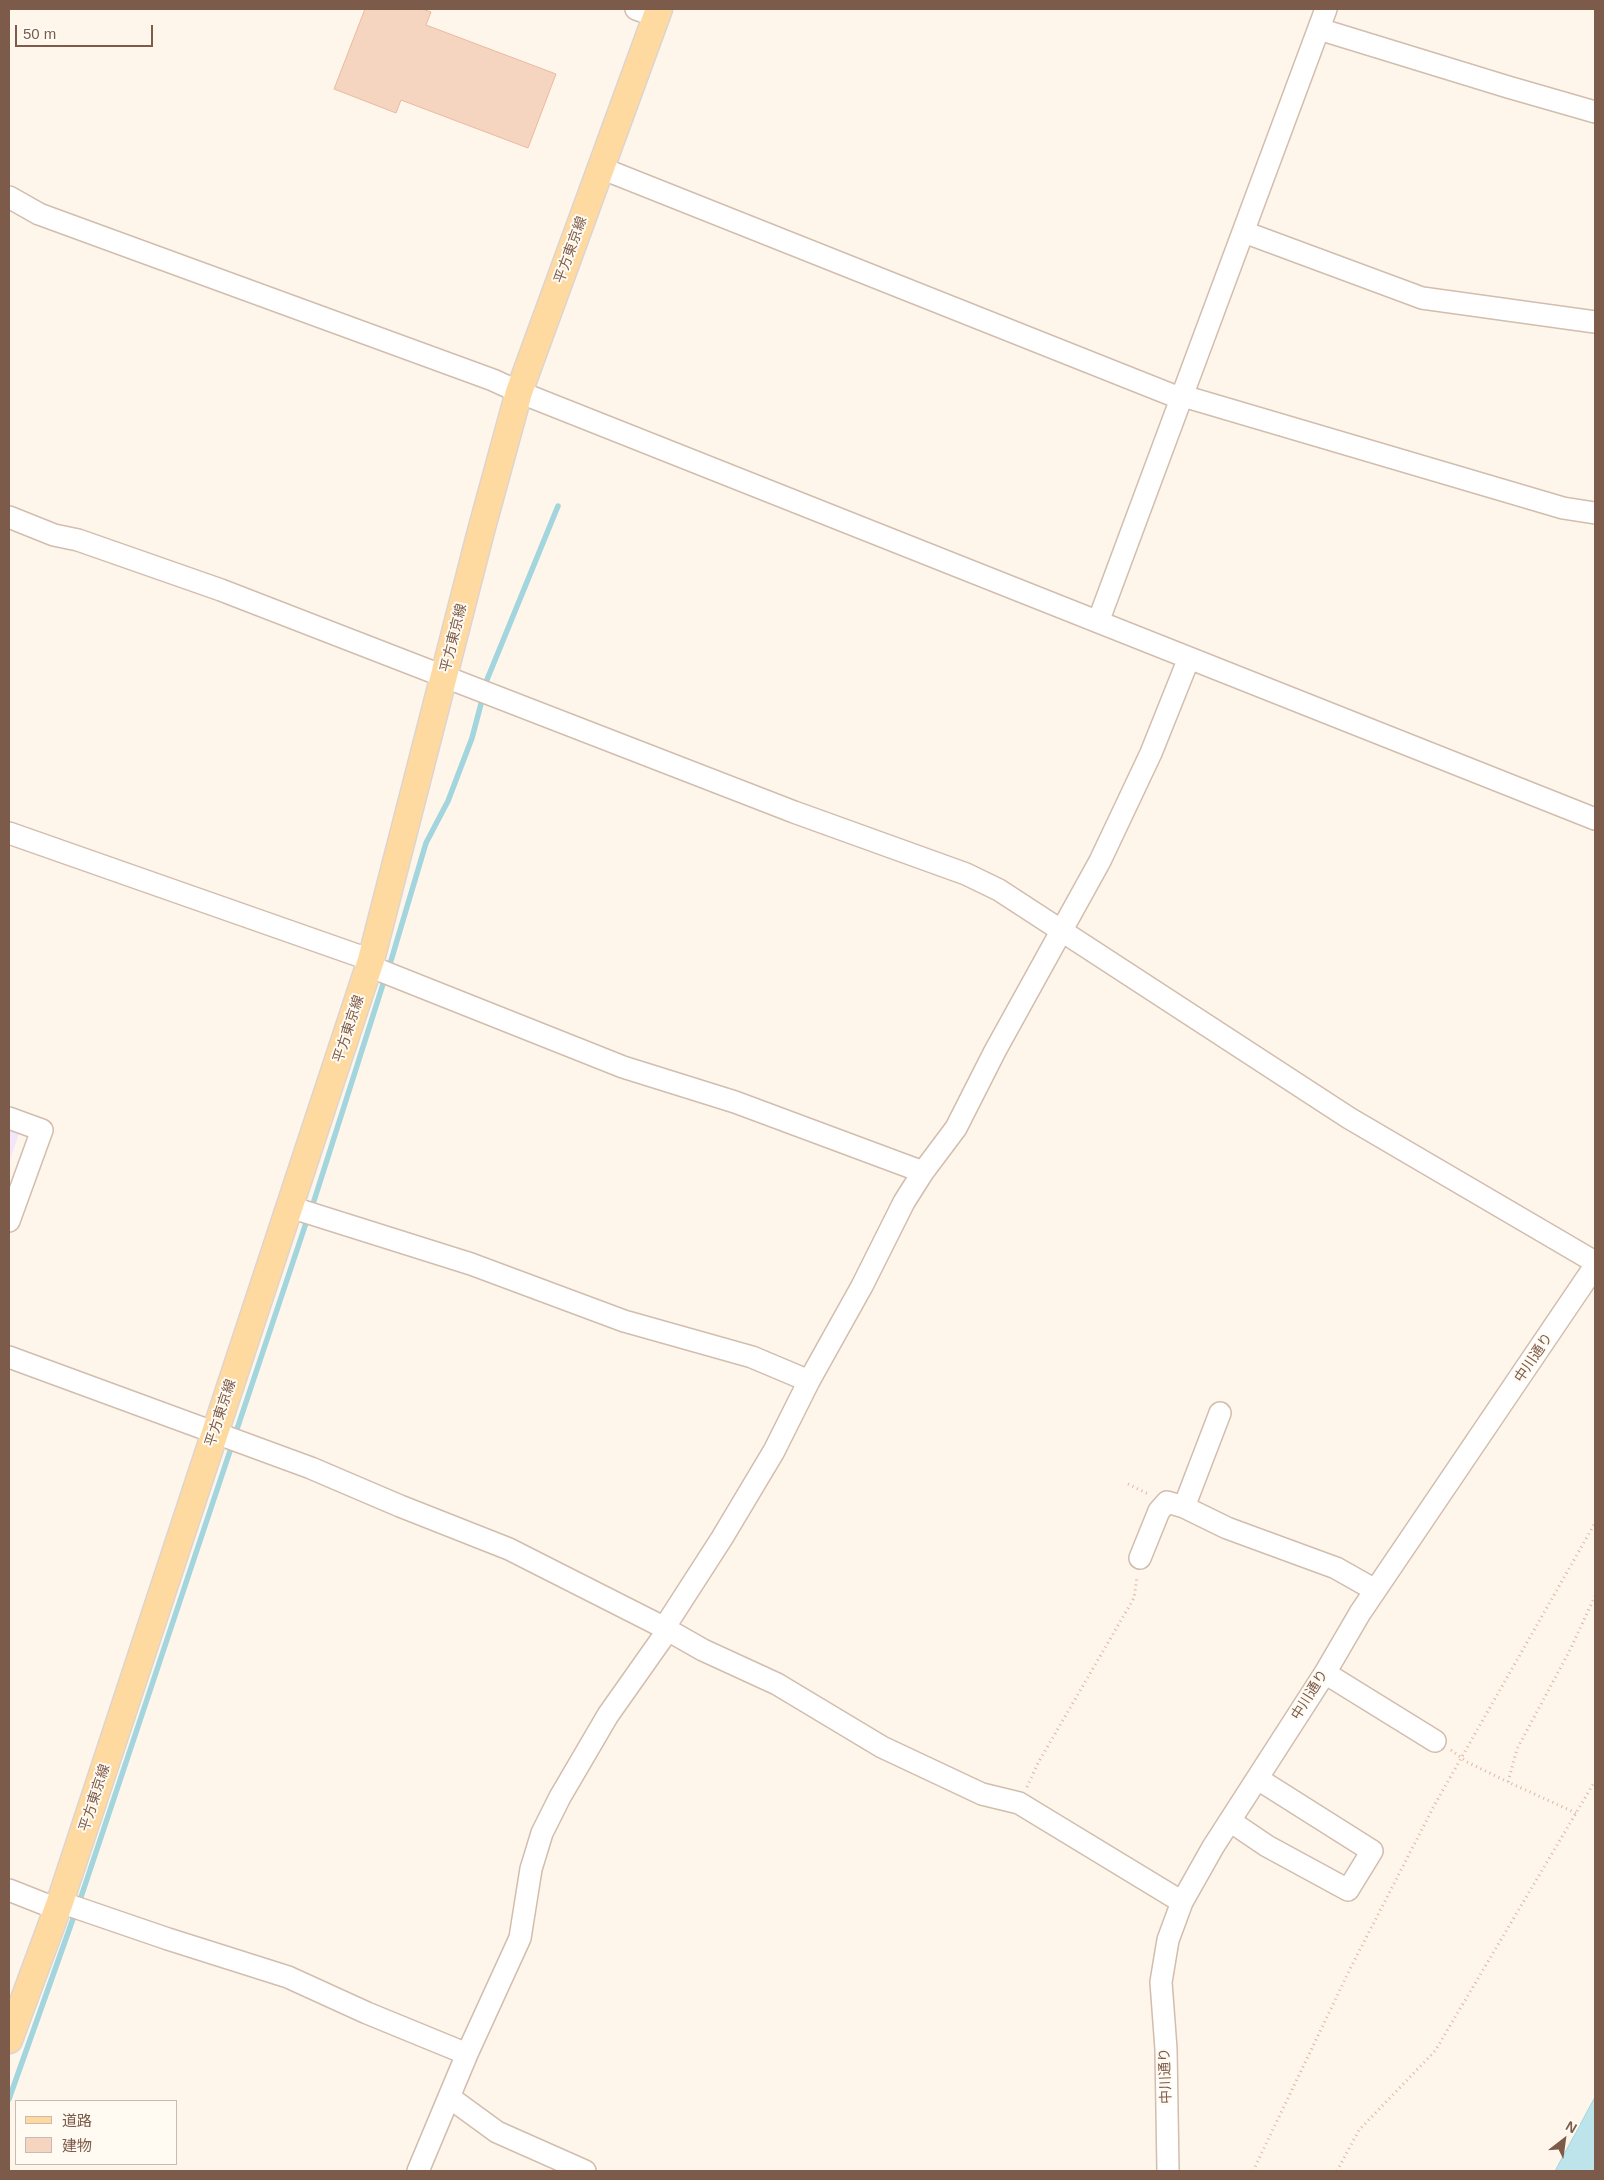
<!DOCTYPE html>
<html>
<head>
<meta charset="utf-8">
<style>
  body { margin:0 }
  #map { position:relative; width:1604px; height:2180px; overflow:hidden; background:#fef6ea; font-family:Arial,"Noto Sans JP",sans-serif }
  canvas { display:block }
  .frame { position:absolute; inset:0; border:10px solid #7c5b4a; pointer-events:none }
  .legend { position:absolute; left:15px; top:2100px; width:162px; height:65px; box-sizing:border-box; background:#fffaf2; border:1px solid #cbbaaf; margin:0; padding:6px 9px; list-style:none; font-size:15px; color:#7c5b4a }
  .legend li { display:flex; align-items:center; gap:10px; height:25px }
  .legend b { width:25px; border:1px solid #cbbaaf }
  .north { position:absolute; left:1539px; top:2115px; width:50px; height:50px; -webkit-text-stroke:4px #fffaf2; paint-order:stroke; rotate:30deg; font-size:14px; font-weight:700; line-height:20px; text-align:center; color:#7c5b4a }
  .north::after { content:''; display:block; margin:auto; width:18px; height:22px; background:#7c5b4a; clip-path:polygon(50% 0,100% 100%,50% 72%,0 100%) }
  .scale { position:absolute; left:15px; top:25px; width:138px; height:22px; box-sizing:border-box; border:2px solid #7c5b4a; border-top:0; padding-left:6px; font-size:15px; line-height:18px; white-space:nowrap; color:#7c5b4a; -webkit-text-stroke:4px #fffaf2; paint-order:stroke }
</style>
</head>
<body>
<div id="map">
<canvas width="1604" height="2180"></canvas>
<div class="frame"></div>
<ul class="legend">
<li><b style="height:6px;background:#ffdaa0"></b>道路</li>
<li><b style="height:14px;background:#f5d4c0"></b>建物</li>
</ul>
<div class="north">N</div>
<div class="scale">50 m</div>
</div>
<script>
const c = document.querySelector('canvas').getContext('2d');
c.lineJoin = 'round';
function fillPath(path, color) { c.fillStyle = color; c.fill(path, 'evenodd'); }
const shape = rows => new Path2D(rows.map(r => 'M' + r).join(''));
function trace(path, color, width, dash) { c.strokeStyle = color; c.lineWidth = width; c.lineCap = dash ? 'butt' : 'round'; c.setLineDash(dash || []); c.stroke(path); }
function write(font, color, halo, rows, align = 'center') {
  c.font = font + ' Arial,"Noto Sans JP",sans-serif'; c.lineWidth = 4; c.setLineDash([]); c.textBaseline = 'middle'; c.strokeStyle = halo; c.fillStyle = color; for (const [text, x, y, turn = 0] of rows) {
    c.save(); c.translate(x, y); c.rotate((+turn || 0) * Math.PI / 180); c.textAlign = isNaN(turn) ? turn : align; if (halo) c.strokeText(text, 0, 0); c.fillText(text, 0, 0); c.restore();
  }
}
fillPath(shape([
  [9,1126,20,1131,9,1163]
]), '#f3e6fb');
const water = shape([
  [1595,2097,1595,2171,1555,2171,1595,2097]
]);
fillPath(water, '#bce4ea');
trace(water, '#a2d5dd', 1);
trace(shape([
  [484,687,558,506],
  [390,964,426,843,448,801,472,738,482,700],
  [312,1207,384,981],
  [235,1435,307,1220],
  [81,1897,231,1448],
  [9,2099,74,1916]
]), '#a2d5dd', 5.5);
const building = shape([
  [365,9,422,9,431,12,426,25,556,74,528,148,401,100,396,113,334,89,365,9]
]);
fillPath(building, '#f5d4c0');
trace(building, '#e9ba9f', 1);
const minor = shape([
  [636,9,657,16],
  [1319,29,1508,87,1595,112],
  [601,168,1182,399],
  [9,197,39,214,493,380,519,392,1595,819],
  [1244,232,1422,298,1595,322],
  [1183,396,1563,508,1595,513],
  [9,517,54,535,78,540,221,590,794,812,966,874,999,890,1349,1118,1595,1262],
  [1098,622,1326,9],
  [9,833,371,960],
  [369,966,623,1067,735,1102,923,1172],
  [9,1118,42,1130,9,1221],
  [290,1207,471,1264,624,1321,752,1357,809,1381],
  [9,1357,311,1468,400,1506,509,1549,659,1625,703,1650,777,1684,882,1747,982,1794,1019,1803,1182,1902],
  [1184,1507,1220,1413],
  [1140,1558,1159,1511,1167,1502,1184,1507,1227,1528,1336,1568,1375,1590],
  [664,1628,722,1538,774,1451,809,1381,862,1286,904,1202,923,1172,956,1128,995,1051,1100,861,1151,753,1189,658],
  [1325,1673,1435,1741],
  [1230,1821,1267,1846,1348,1890,1372,1851,1258,1779],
  [9,1890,57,1909],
  [60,1902,168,1939,288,1977,367,2013,467,2054],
  [449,2097,497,2132,585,2171],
  [418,2171,467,2054,520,1938,531,1869,542,1833,560,1797,608,1715,668,1630],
  [1168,2171,1166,2049,1161,1982,1168,1940,1182,1902,1213,1847,1325,1673,1360,1613,1595,1266]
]);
const major = shape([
  [9,2040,60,1902,371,960,481,531,519,392,659,9]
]);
trace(minor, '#d2bdae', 24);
trace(major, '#ddd4d0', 29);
trace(shape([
  [1128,1484,1150,1495],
  [1451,1750,1467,1762,1508,1782],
  [1027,1787,1038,1763,1134,1598,1137,1577],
  [1576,1813,1508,1782,1517,1749,1570,1650,1595,1596],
  [1253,2171,1350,1969,1435,1804,1595,1523],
  [1337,2171,1359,2130,1435,2051,1595,1781]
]), '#dcb7a2', 3, [1, 4]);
trace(minor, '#fff', 21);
trace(major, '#ffdaa0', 26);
write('14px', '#7c5b4a', '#fffaf2', [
  ["平方東京線",571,250,-70],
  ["平方東京線",454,638,-76],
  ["平方東京線",349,1029,-72],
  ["中川通り",1534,1358,-56],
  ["平方東京線",221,1413,-72],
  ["中川通り",1310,1695,-58],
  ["平方東京線",95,1798,-72],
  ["中川通り",1166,2076,-92]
]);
</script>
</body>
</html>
